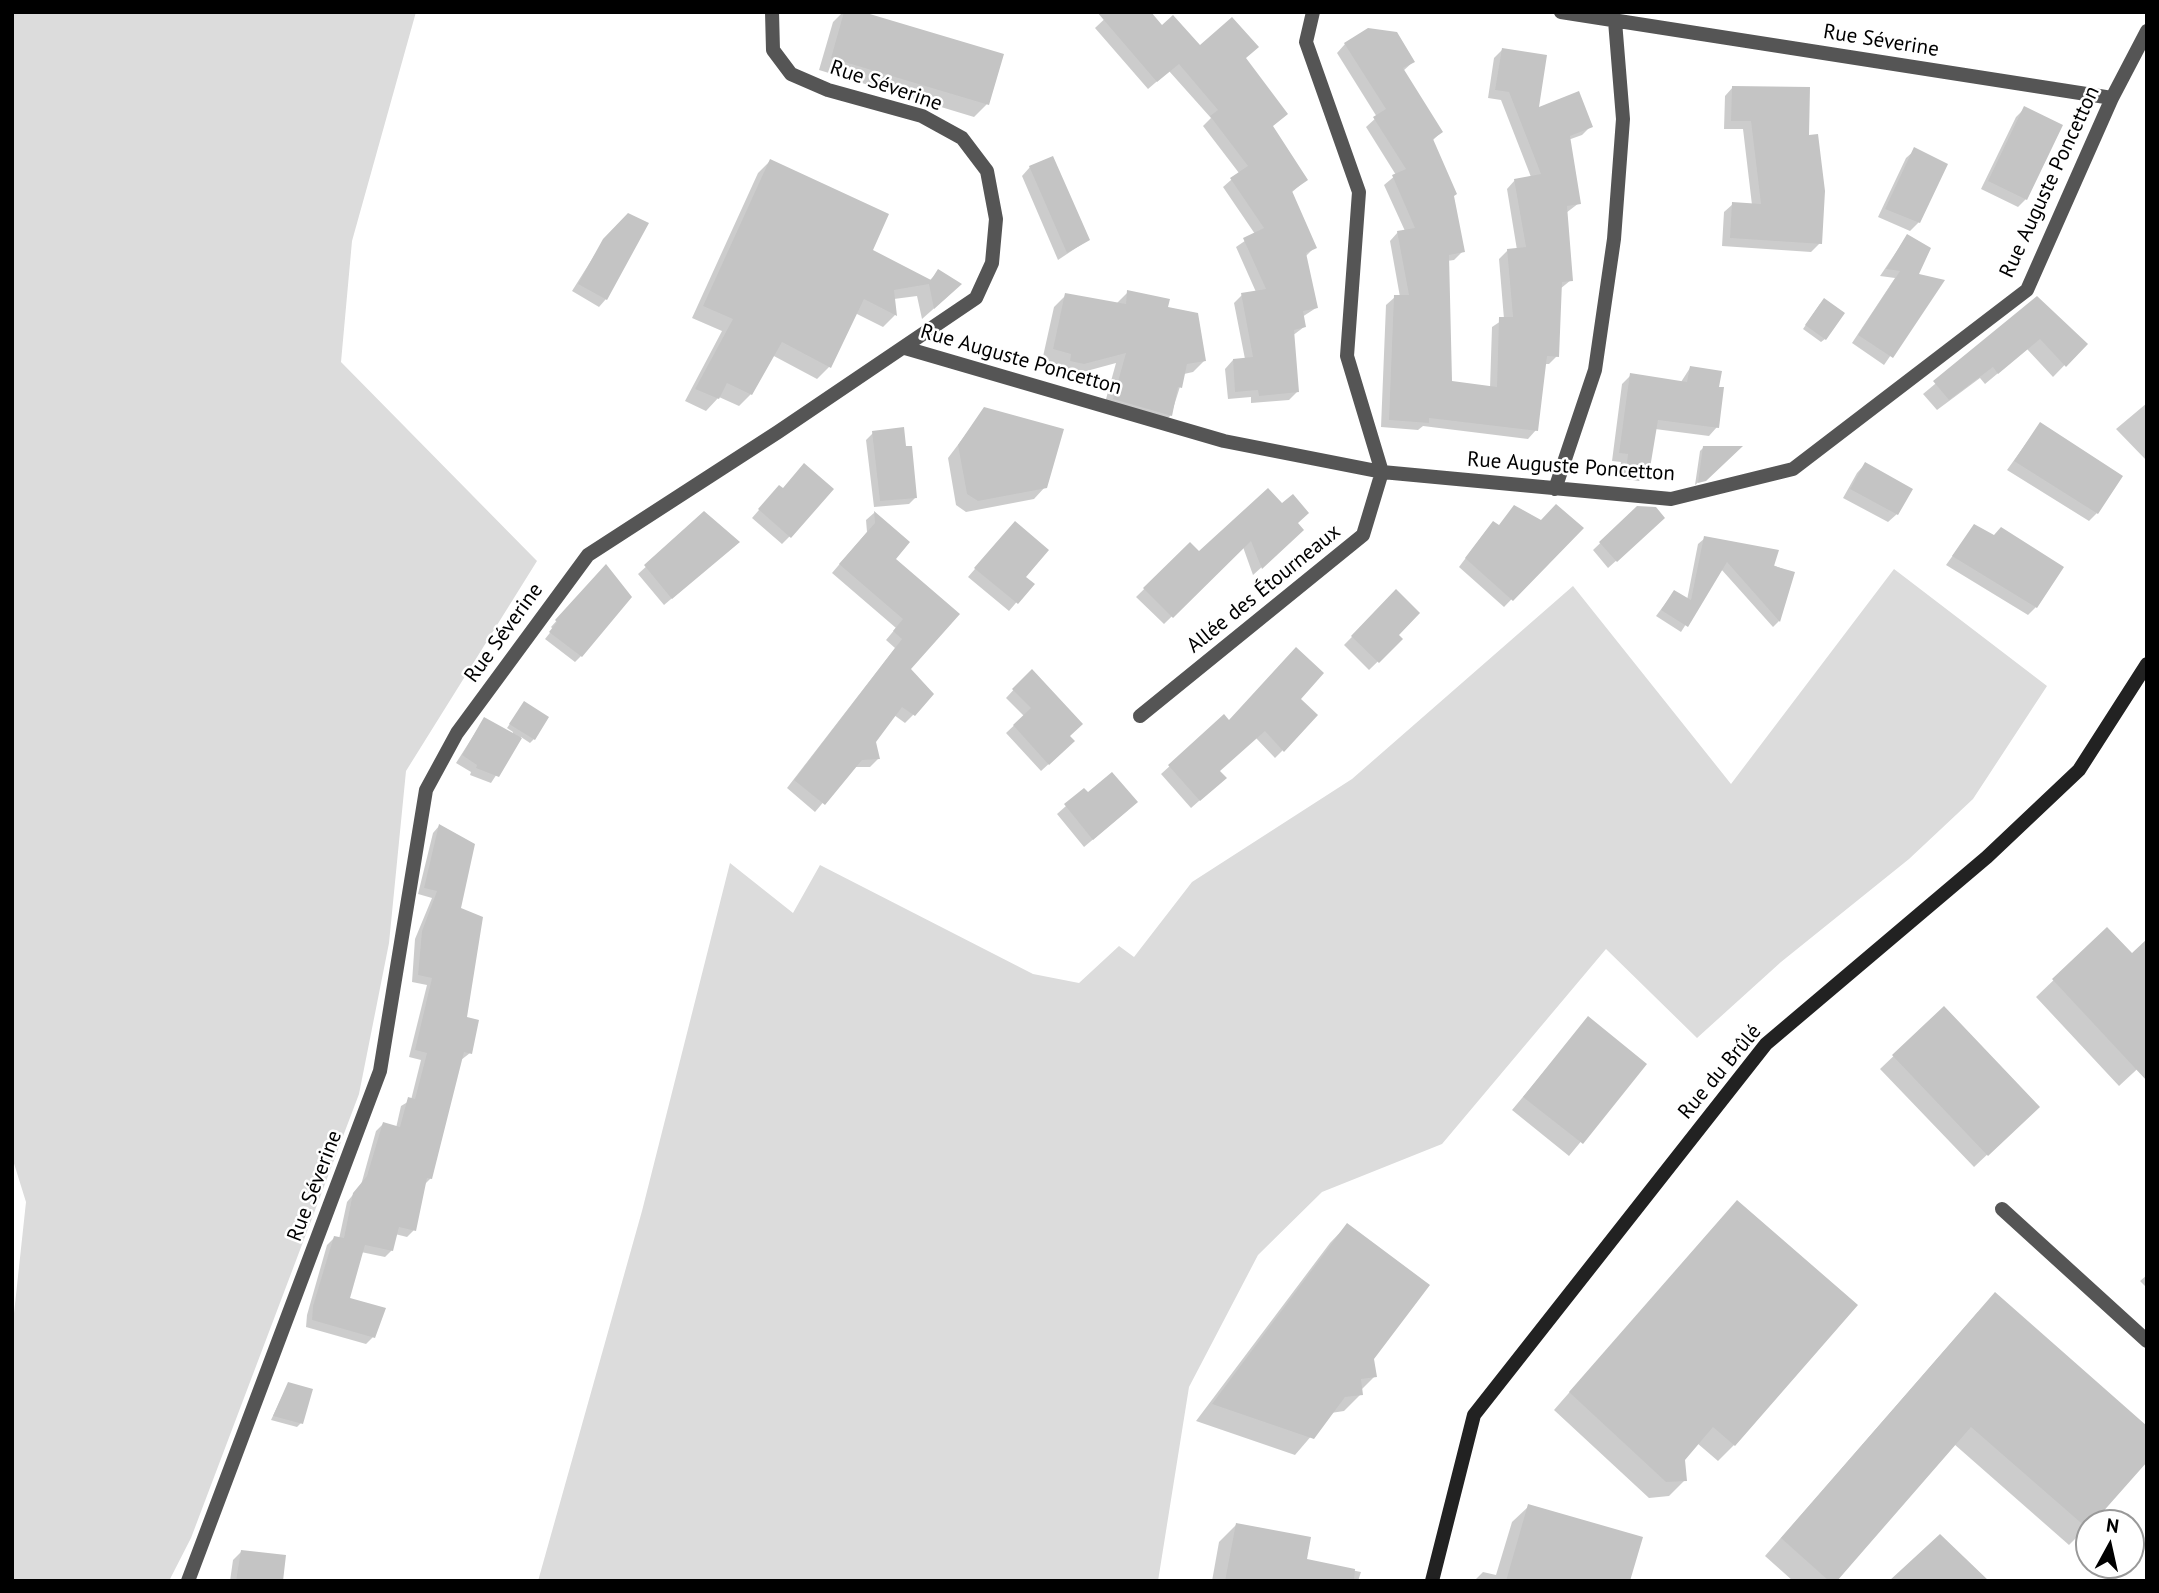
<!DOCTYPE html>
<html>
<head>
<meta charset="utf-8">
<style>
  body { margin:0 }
  #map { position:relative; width:2159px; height:1593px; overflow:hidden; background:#fff; font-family:"PT Sans",sans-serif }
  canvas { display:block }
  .frame { position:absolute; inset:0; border:14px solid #000; pointer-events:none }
  .north { position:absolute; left:2075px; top:1509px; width:70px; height:70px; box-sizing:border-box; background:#fff; border:2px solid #999; border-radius:50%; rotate:8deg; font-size:19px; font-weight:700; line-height:28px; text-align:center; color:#000 }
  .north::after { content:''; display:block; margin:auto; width:24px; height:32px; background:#000; clip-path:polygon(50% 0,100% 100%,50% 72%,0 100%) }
</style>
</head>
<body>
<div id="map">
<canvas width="2159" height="1593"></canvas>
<div class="frame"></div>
<div class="north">N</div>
</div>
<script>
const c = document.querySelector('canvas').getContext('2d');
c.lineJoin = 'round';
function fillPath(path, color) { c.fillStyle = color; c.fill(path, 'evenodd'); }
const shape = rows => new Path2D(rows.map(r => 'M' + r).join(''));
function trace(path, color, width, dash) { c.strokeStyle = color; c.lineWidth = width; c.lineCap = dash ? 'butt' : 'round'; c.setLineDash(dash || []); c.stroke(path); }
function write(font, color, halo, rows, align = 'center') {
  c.font = font + ' "PT Sans",sans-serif'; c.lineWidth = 5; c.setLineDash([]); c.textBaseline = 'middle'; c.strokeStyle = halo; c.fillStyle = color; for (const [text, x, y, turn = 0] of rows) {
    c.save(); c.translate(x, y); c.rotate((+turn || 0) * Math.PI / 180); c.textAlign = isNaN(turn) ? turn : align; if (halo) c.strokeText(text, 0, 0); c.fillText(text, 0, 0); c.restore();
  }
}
fillPath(shape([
  [12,12,416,12,352,241,341,362,537,561,406,771,389,943,359,1094,191,1538,169,1581,12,1581,12,1332,26,1202,12,1157],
  [1894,569,2047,686,1973,799,1909,859,1781,962,1697,1038,1606,949,1442,1144,1322,1192,1258,1255,1189,1387,1158,1581,538,1581,642,1211,730,863,793,913,820,865,1033,974,1079,983,1119,946,1134,957,1192,882,1352,779,1573,586,1731,784]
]), '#dcdcdc');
fillPath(shape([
  [843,12,857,12,987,104,974,117,819,70,833,22],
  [1112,12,1162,27,1199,48,1244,58,1271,127,1306,180,1291,193,1314,248,1306,256,1316,308,1302,317,1304,327,1292,336,1297,392,1289,400,1251,403,1251,397,1228,399,1225,369,1233,360,1245,359,1234,303,1242,295,1256,292,1236,247,1255,234,1223,187,1239,173,1203,126,1211,118,1169,71,1148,89,1095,28],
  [1345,44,1413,62,1403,71,1441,132,1432,141,1453,196,1463,251,1454,260,1447,261,1450,383,1490,388,1492,327,1504,319,1499,259,1508,250,1517,250,1507,189,1515,180,1531,177,1501,100,1488,98,1494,58,1502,50,1537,110,1591,126,1582,135,1568,140,1579,203,1566,213,1571,280,1560,289,1557,356,1549,364,1544,364,1536,430,1528,439,1423,426,1418,430,1381,427,1386,305,1395,297,1400,297,1390,241,1398,232,1405,231,1384,185,1396,175,1366,127,1377,117,1337,53],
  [1733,87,1807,137,1820,243,1811,252,1722,246,1724,212,1733,204,1752,205,1743,129,1724,129,1725,96],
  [2025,108,2026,199,2018,207,1981,189,2016,117],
  [1915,150,1919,222,1910,231,1878,217,1906,158],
  [770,161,871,251,929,281,939,271,948,296,922,319,917,296,894,299,895,315,883,327,855,313,829,367,817,379,772,355,751,394,739,406,719,397,706,411,685,401,722,331,692,318,758,173],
  [1030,167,1088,240,1058,260,1022,176],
  [1907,236,1916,275,1942,281,1884,365,1852,343,1895,278,1880,276],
  [604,240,606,299,599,307,572,291],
  [1128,292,1166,309,1205,360,1193,372,1184,374,1171,415,1159,427,1103,410,1116,363,1072,375,1059,373,1060,365,1042,361,1054,307,1066,295,1116,304],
  [2037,299,2085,344,2053,377,2027,349,1985,384,1980,378,1937,410,1923,394],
  [1820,304,1825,339,1821,342,1803,329],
  [1690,368,1717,388,1717,427,1709,436,1655,429,1647,473,1639,481,1619,478,1621,462,1612,461,1622,384,1631,375,1681,382],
  [2147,403,2147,461,2116,429],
  [985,409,1045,487,1034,499,966,512,956,505,948,458],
  [2040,424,2097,513,2089,521,2007,470],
  [873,433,916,497,909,504,874,507,866,440],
  [1704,447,1739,448,1695,485,1700,451],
  [1865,464,1897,514,1888,522,1843,498,1857,473],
  [782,489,790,536,782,544,752,518,772,495],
  [1515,507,1541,523,1581,528,1504,607,1459,567,1486,531,1493,523,1498,527],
  [1638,507,1656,525,1608,568,1593,550],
  [874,513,908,543,894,559,958,615,909,669,913,715,905,723,894,715,874,742,878,759,870,767,853,767,815,812,787,788,895,648,886,640,896,628,832,573,867,532,866,520],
  [704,514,730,549,664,605,638,574],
  [1296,523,1294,538,1253,575,1243,547,1164,624,1136,597,1190,544,1198,553],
  [1974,526,2036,607,2028,615,1946,565],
  [1007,532,1024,577,1032,584,1009,611,968,577],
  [1705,538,1793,573,1779,621,1773,627,1721,569,1681,632,1656,616,1674,592,1687,600,1698,544],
  [600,572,581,656,575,662,545,639,553,629,551,627],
  [1396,592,1396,635,1401,639,1369,670,1344,645],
  [1031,671,1068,736,1065,749,1041,771,1006,733,1024,716,1006,698],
  [1299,699,1283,750,1275,758,1256,738,1218,771,1216,786,1191,808,1161,774,1224,717,1228,722],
  [524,703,534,739,530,743,521,737,491,783,470,775,471,772,456,763,484,719,512,735,513,732,507,728],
  [1084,790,1088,795,1128,810,1084,847,1057,814],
  [439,826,459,909,465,1018,470,1053,461,1060,431,1178,423,1186,414,1230,407,1237,395,1234,392,1250,385,1257,361,1252,348,1300,373,1337,366,1344,306,1327,307,1315,327,1245,334,1238,339,1239,347,1202,361,1185,376,1131,383,1124,396,1128,401,1106,411,1100,421,1060,409,1057,427,985,412,982,415,939,432,898,418,894,433,833],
  [2107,929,2147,1060,2119,1086,2036,997],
  [1944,1008,2024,1120,1974,1167,1880,1069],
  [1588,1019,1645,1064,1569,1156,1512,1110],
  [1721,1219,1734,1445,1718,1461,1697,1443,1683,1460,1685,1480,1669,1496,1649,1498,1554,1410],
  [1347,1225,1375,1376,1361,1390,1361,1394,1344,1411,1331,1413,1295,1455,1196,1421,1330,1243],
  [2147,1275,2147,1288,2140,1281],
  [1978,1312,2091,1523,2069,1545,1954,1444,1835,1581,1793,1581,1765,1556],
  [288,1384,301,1423,297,1427,271,1420],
  [1529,1506,1629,1581,1474,1581,1483,1572,1496,1575,1512,1522],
  [1236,1525,1305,1561,1361,1572,1358,1581,1212,1581,1219,1542],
  [241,1552,281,1581,230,1581,233,1560]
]), '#0003');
fillPath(shape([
  [844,12,863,12,1004,54,989,105,831,58],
  [1097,12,1151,12,1162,25,1173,15,1200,45,1232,17,1259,47,1246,58,1288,114,1273,126,1308,180,1292,191,1317,248,1306,253,1318,308,1303,311,1306,327,1294,330,1299,392,1259,396,1258,390,1235,392,1233,359,1253,357,1241,293,1266,289,1243,238,1264,228,1230,178,1248,166,1210,116,1218,110,1179,64,1157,82],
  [1368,28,1397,32,1415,62,1403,68,1443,132,1433,139,1457,194,1454,196,1465,252,1449,255,1452,381,1497,387,1499,317,1513,317,1507,249,1526,247,1514,179,1541,174,1509,92,1495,90,1502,48,1547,55,1539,107,1579,91,1593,127,1570,136,1581,204,1567,206,1573,281,1562,282,1559,357,1547,356,1538,431,1429,418,1429,423,1389,420,1394,295,1409,295,1397,231,1415,228,1392,175,1406,169,1373,117,1386,109,1344,43],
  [1732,86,1810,87,1809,135,1818,134,1825,191,1822,244,1730,238,1732,202,1761,204,1751,121,1731,121],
  [2024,106,2063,125,2027,200,1988,181],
  [1914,147,1948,164,1920,223,1885,209],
  [1053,156,1090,240,1067,253,1029,166],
  [770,159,889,214,873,250,931,280,938,269,962,284,934,309,929,284,894,290,897,316,864,299,831,368,782,342,752,395,727,383,719,399,695,389,733,319,703,306],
  [628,213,649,223,607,300,578,284,603,239],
  [1907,234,1931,248,1919,274,1945,280,1893,358,1858,335,1900,271,1886,269],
  [1127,290,1170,299,1168,307,1198,313,1206,361,1187,364,1182,388,1178,387,1172,416,1113,399,1126,353,1084,364,1070,361,1071,354,1053,349,1065,293,1126,304],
  [2037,296,2088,344,2066,367,2040,339,1998,374,1993,367,1949,400,1933,381],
  [1824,298,1845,313,1826,340,1805,325],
  [1690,366,1722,371,1719,387,1724,387,1719,428,1658,420,1649,474,1626,470,1628,454,1619,453,1630,373,1687,382],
  [984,407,1064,429,1047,488,978,501,967,494,958,445],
  [2040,422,2123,476,2098,514,2014,461],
  [904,427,906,446,912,446,917,498,880,501,872,431],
  [1703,446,1743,446,1706,481,1698,483],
  [1865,462,1913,489,1898,515,1850,489],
  [804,463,834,489,791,538,758,509,779,485,783,488],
  [1268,488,1282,503,1293,494,1309,513,1298,523,1304,530,1262,569,1251,541,1173,618,1143,588,1190,542,1199,551],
  [1556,504,1584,528,1513,601,1465,558,1493,521,1499,525,1514,505,1541,520],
  [1637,506,1656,507,1665,518,1617,562,1599,542],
  [704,511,740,542,672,599,644,565],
  [874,511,910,542,896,559,960,614,911,669,934,694,915,716,902,707,876,742,880,759,862,760,825,805,794,780,902,639,893,631,903,619,839,564,875,523],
  [1015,521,1049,550,1026,577,1035,584,1018,604,974,568],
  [1974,524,1994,535,2001,527,2064,567,2037,608,1952,556],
  [1704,536,1779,550,1774,566,1795,572,1780,622,1727,562,1688,627,1661,610,1674,590,1691,600],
  [606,564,632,597,582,657,549,632,557,622,555,620],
  [1396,589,1420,613,1399,635,1403,639,1379,663,1351,636],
  [1296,647,1324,673,1301,699,1318,715,1284,752,1265,731,1220,771,1227,778,1200,801,1168,765,1224,714,1229,720],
  [1032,669,1083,724,1070,736,1075,741,1049,765,1013,725,1031,708,1012,689],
  [524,701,549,717,535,740,509,724],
  [484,717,522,738,499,777,476,768,477,765,462,755],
  [1112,772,1138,802,1093,840,1064,804,1084,788,1088,792],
  [439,824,475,844,461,908,483,917,467,1017,479,1020,472,1054,464,1052,432,1179,427,1178,416,1231,399,1227,393,1251,365,1245,350,1298,386,1308,375,1338,312,1320,313,1306,334,1236,344,1238,353,1193,367,1176,383,1122,400,1127,408,1097,415,1099,427,1053,415,1050,432,978,418,975,422,931,437,891,424,888],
  [2107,927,2132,953,2147,939,2147,1081,2052,979],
  [1944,1006,2040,1107,1988,1156,1892,1055],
  [1588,1016,1647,1064,1583,1144,1523,1097],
  [1737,1200,1858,1305,1735,1446,1713,1427,1685,1460,1687,1481,1666,1482,1569,1392],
  [1347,1223,1430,1285,1374,1359,1377,1377,1361,1379,1363,1395,1345,1397,1314,1439,1212,1404],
  [1995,1292,2147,1426,2147,1462,2093,1523,2089,1523,2088,1529,1971,1427,1837,1581,1829,1581,1781,1538],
  [288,1382,313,1389,303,1424,273,1416],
  [1528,1504,1643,1537,1630,1581,1506,1581],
  [1236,1523,1311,1537,1307,1559,1355,1569,1354,1581,1225,1581],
  [1940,1534,1989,1581,1889,1581],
  [241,1550,286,1555,283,1581,236,1581]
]), '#c4c4c4');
trace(shape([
  [1313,12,1306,42,1359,192,1347,356,1382,472],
  [1561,12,2112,98],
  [905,348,1224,441,1382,472,1671,499,1793,469,2027,290,2112,98,2147,31],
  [1555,489,1595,370,1614,239,1623,119,1615,21],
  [1140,716,1363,535,1382,472],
  [2002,1209,2147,1341],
  [188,1581,380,1071,426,790,457,733,588,555,778,432,976,298,992,263,996,219,987,171,962,138,922,116,828,90,791,74,773,50,772,12]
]), '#555', 14);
trace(shape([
  [1432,1581,1474,1415,1766,1044,1987,857,2079,770,2147,664]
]), '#222', 14);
write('21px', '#000', '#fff', [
  ["Rue Séverine",1881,41,9],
  ["Rue Séverine",886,86,19],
  ["Rue Auguste Poncetton",2050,182,-65],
  ["Rue Auguste Poncetton",1021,360,16],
  ["Rue Auguste Poncetton",1571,467,4],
  ["Allée des Étourneaux",1264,589,-39],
  ["Rue Séverine",504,633,-54],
  ["Rue du Brûlé",1720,1072,-50],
  ["Rue Séverine",315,1186,-69]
]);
</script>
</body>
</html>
